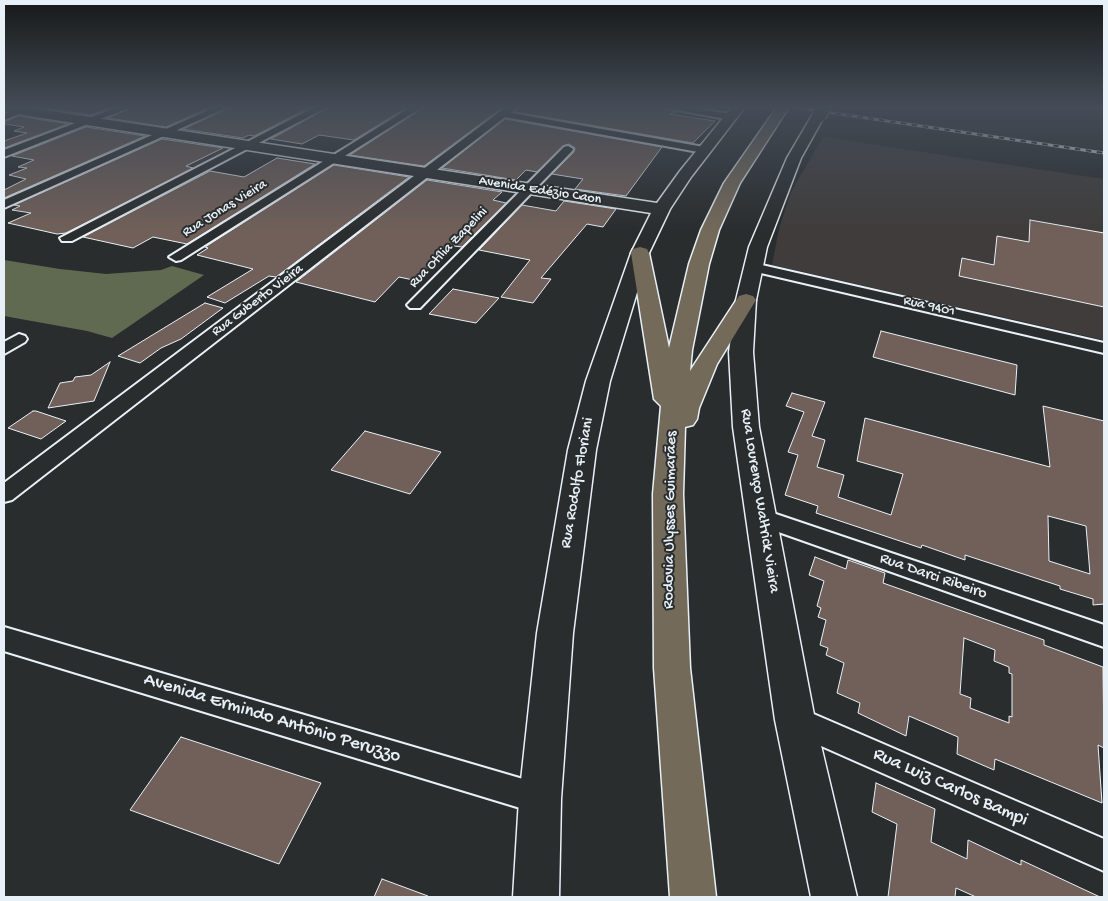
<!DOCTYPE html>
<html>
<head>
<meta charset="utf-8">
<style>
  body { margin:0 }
  #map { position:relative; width:1108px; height:901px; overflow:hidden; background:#2a2d2e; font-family:"Gochi Hand",sans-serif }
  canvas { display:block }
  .frame { position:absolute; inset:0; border:5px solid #e8f1f8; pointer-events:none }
</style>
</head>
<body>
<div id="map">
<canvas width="1108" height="901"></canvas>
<div class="frame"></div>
</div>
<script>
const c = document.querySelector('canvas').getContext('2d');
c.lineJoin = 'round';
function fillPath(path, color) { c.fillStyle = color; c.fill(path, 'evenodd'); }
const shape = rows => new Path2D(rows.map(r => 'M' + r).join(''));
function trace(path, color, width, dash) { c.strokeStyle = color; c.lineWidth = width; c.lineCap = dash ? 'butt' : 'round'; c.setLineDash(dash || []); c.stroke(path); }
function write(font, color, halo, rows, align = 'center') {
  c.font = font + ' "Gochi Hand",sans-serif'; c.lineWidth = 4; c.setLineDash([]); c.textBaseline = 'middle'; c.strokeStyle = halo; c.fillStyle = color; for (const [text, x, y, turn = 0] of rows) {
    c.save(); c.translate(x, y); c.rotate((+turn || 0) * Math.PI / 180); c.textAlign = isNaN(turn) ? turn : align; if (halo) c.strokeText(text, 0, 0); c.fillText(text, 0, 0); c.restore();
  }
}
fillPath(shape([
  [823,137,1104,179,1104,340,772,265,779,229,791,192],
  [165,138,233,149,197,167,126,155]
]), '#3f3c3b');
fillPath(shape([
  [4,260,60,269,106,274,161,270,172,266,204,275,112,338,87,331,4,316]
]), '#606a51');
const building = shape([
  [38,107,112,107,91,115,38,107],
  [133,107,211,107,166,127,108,118,133,107],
  [230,107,310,107,254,136,249,135,243,138,183,129,230,107],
  [329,107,407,107,354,140,319,135,302,144,271,139,329,107],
  [424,107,503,107,424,166,350,155,424,107],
  [518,107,659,107,677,112,669,114,715,121,693,143,515,112,518,107],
  [18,116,68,124,4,148,4,141,27,133,14,131,24,127,5,124,5,122,18,116],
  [505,119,662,147,626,196,575,189,583,179,552,174,574,152,575,148,569,144,563,146,537,172,526,170,516,180,442,168,505,119],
  [86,127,145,136,4,198,4,190,26,179,9,175,27,168,18,167,34,160,12,156,86,127],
  [162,139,223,148,186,166,193,168,66,233,57,234,8,223,31,213,12,210,20,206,14,205,162,139],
  [277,158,315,164,187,244,153,237,133,248,83,237,210,171,244,177,277,158],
  [334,165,409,177,276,277,269,276,225,303,207,297,253,269,197,255,208,248,205,247,334,165],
  [427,180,502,192,493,200,506,203,462,247,454,246,418,281,399,277,375,302,296,282,427,180],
  [564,201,616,209,603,227,587,224,541,278,551,279,533,303,501,297,530,260,479,250,522,205,556,211,564,201],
  [1030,220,1104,233,1104,307,959,276,962,258,994,265,997,236,1029,242,1030,220],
  [453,289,499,298,476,323,429,314,453,289],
  [205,303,223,308,181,339,161,348,140,363,118,356,205,303],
  [881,331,1017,365,1015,395,873,357,881,331],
  [110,362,94,401,48,408,60,383,73,381,75,377,91,375,110,362],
  [792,393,825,402,812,436,825,440,817,467,844,475,838,497,891,515,903,474,857,461,865,418,1050,467,1043,406,1104,421,1104,604,1093,605,1093,599,1060,589,1060,586,965,555,965,560,922,545,921,548,816,513,818,506,785,495,798,455,788,452,804,412,786,406,792,393],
  [1048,516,1086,526,1090,574,1049,561,1048,516],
  [33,411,36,411,66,421,41,439,8,428,33,411],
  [365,431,441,452,410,494,331,470,365,431],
  [815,557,846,569,848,560,885,573,883,583,1044,640,1044,645,1103,667,1104,748,1098,745,1102,803,995,759,994,770,957,754,958,737,909,716,906,736,858,713,860,703,837,693,844,663,826,655,828,648,820,645,826,620,818,617,821,608,817,606,824,581,809,575,815,557],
  [964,638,995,650,994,661,1009,667,1009,673,1012,674,1012,717,1009,716,1009,723,970,708,971,698,960,694,964,638],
  [181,737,321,783,279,864,130,810,181,737],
  [876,783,935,809,931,842,967,859,968,840,1021,865,1021,860,1100,897,976,897,956,888,955,897,888,897,897,824,872,812,876,783],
  [382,879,428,896,428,897,374,897,382,879]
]);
fillPath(building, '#716059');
trace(building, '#e8f1f8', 1);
const street = shape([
  [23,107,36,107,4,120,4,114,23,107],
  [118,107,131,107,4,157,4,150,118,107],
  [216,107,228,107,4,208,4,200,216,107],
  [315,107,327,107,72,241,62,241,60,238,315,107],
  [411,107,422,107,181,260,176,261,169,257,411,107],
  [506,107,516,107,511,113,704,147,709,150,704,153,505,117,12,500,4,502,4,483,506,107],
  [661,107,685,107,731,114,736,117,731,120,661,107],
  [568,146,573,149,572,151,420,308,410,308,407,305,410,302,564,147,568,146],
  [753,263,1104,343,1104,353,748,270,746,267,748,264,753,263],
  [19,334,25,336,27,339,25,342,4,354,4,342,19,334],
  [761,509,1104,625,1104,647,753,523,750,517,753,511,761,509],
  [4,627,540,784,551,788,555,799,551,810,540,814,4,651,4,627],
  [795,706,1104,839,1104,871,785,730,781,720,785,710,795,706]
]);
const secondary = shape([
  [4,107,24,107,657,203,680,171,732,107,745,107,691,177,670,209,649,253,610,381,596,450,573,633,561,799,559,897,513,897,519,799,537,633,568,450,586,381,631,253,651,213,4,112,4,107],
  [819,111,825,115,801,158,767,247,756,300,753,352,759,427,815,720,857,897,811,897,775,720,733,427,729,352,736,300,749,247,787,158,814,112,819,111]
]);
const highway = shape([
  [777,107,789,107,740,183,719,230,709,264,692,350,690,371,739,296,746,294,753,296,756,300,717,364,699,408,697,419,693,425,685,427,683,494,690,668,716,897,670,897,654,668,653,494,661,406,654,399,631,253,633,249,640,247,647,249,649,253,669,348,689,264,701,230,724,183,777,107]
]);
trace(street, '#e8f1f8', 4);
trace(secondary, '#e8f1f8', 3);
trace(highway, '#e8f1f8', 3);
fillPath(street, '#2a2d2e');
fillPath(secondary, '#2a2d2e');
fillPath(highway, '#746a5a');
const rail = shape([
  [792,107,1104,153]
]);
trace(rail, '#e8f1f8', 3);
trace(rail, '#2a2d2e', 2, [5.5]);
const secondaryBridge = shape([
  [819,115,824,107]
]);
trace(secondaryBridge, '#e8f1f8', 16, []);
trace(secondaryBridge, '#2a2d2e', 14);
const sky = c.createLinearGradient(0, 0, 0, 233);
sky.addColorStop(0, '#171919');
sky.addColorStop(0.46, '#444c57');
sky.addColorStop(1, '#444c5700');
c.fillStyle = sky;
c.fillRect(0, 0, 1108, 233);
write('14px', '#e8f1f8', '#2a2d2e', [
  ["Avenida Edézio Caon",540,191,9],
  ["Rua Jonas Vieira",225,209,-32],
  ["Rua Otília Zapelini",449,248,-46],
  ["Rua Guberto Vieira",258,301,-37],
  ["Rua 9401",929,307,13]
]);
write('16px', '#e8f1f8', '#2a2d2e', [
  ["Rua Rodolfo Floriani",578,483,-80],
  ["Rua Lourenço Waltrick Vieira",759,501,81],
  ["Rodovia Ulysses Guimarães",671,520,-89],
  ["Rua Darci Ribeiro",933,577,19]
]);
write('19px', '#e8f1f8', '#2a2d2e', [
  ["Avenida Ermindo Antônio Peruzzo",272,719,17],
  ["Rua Luiz Carlos Bampi",950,788,24]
]);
</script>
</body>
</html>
